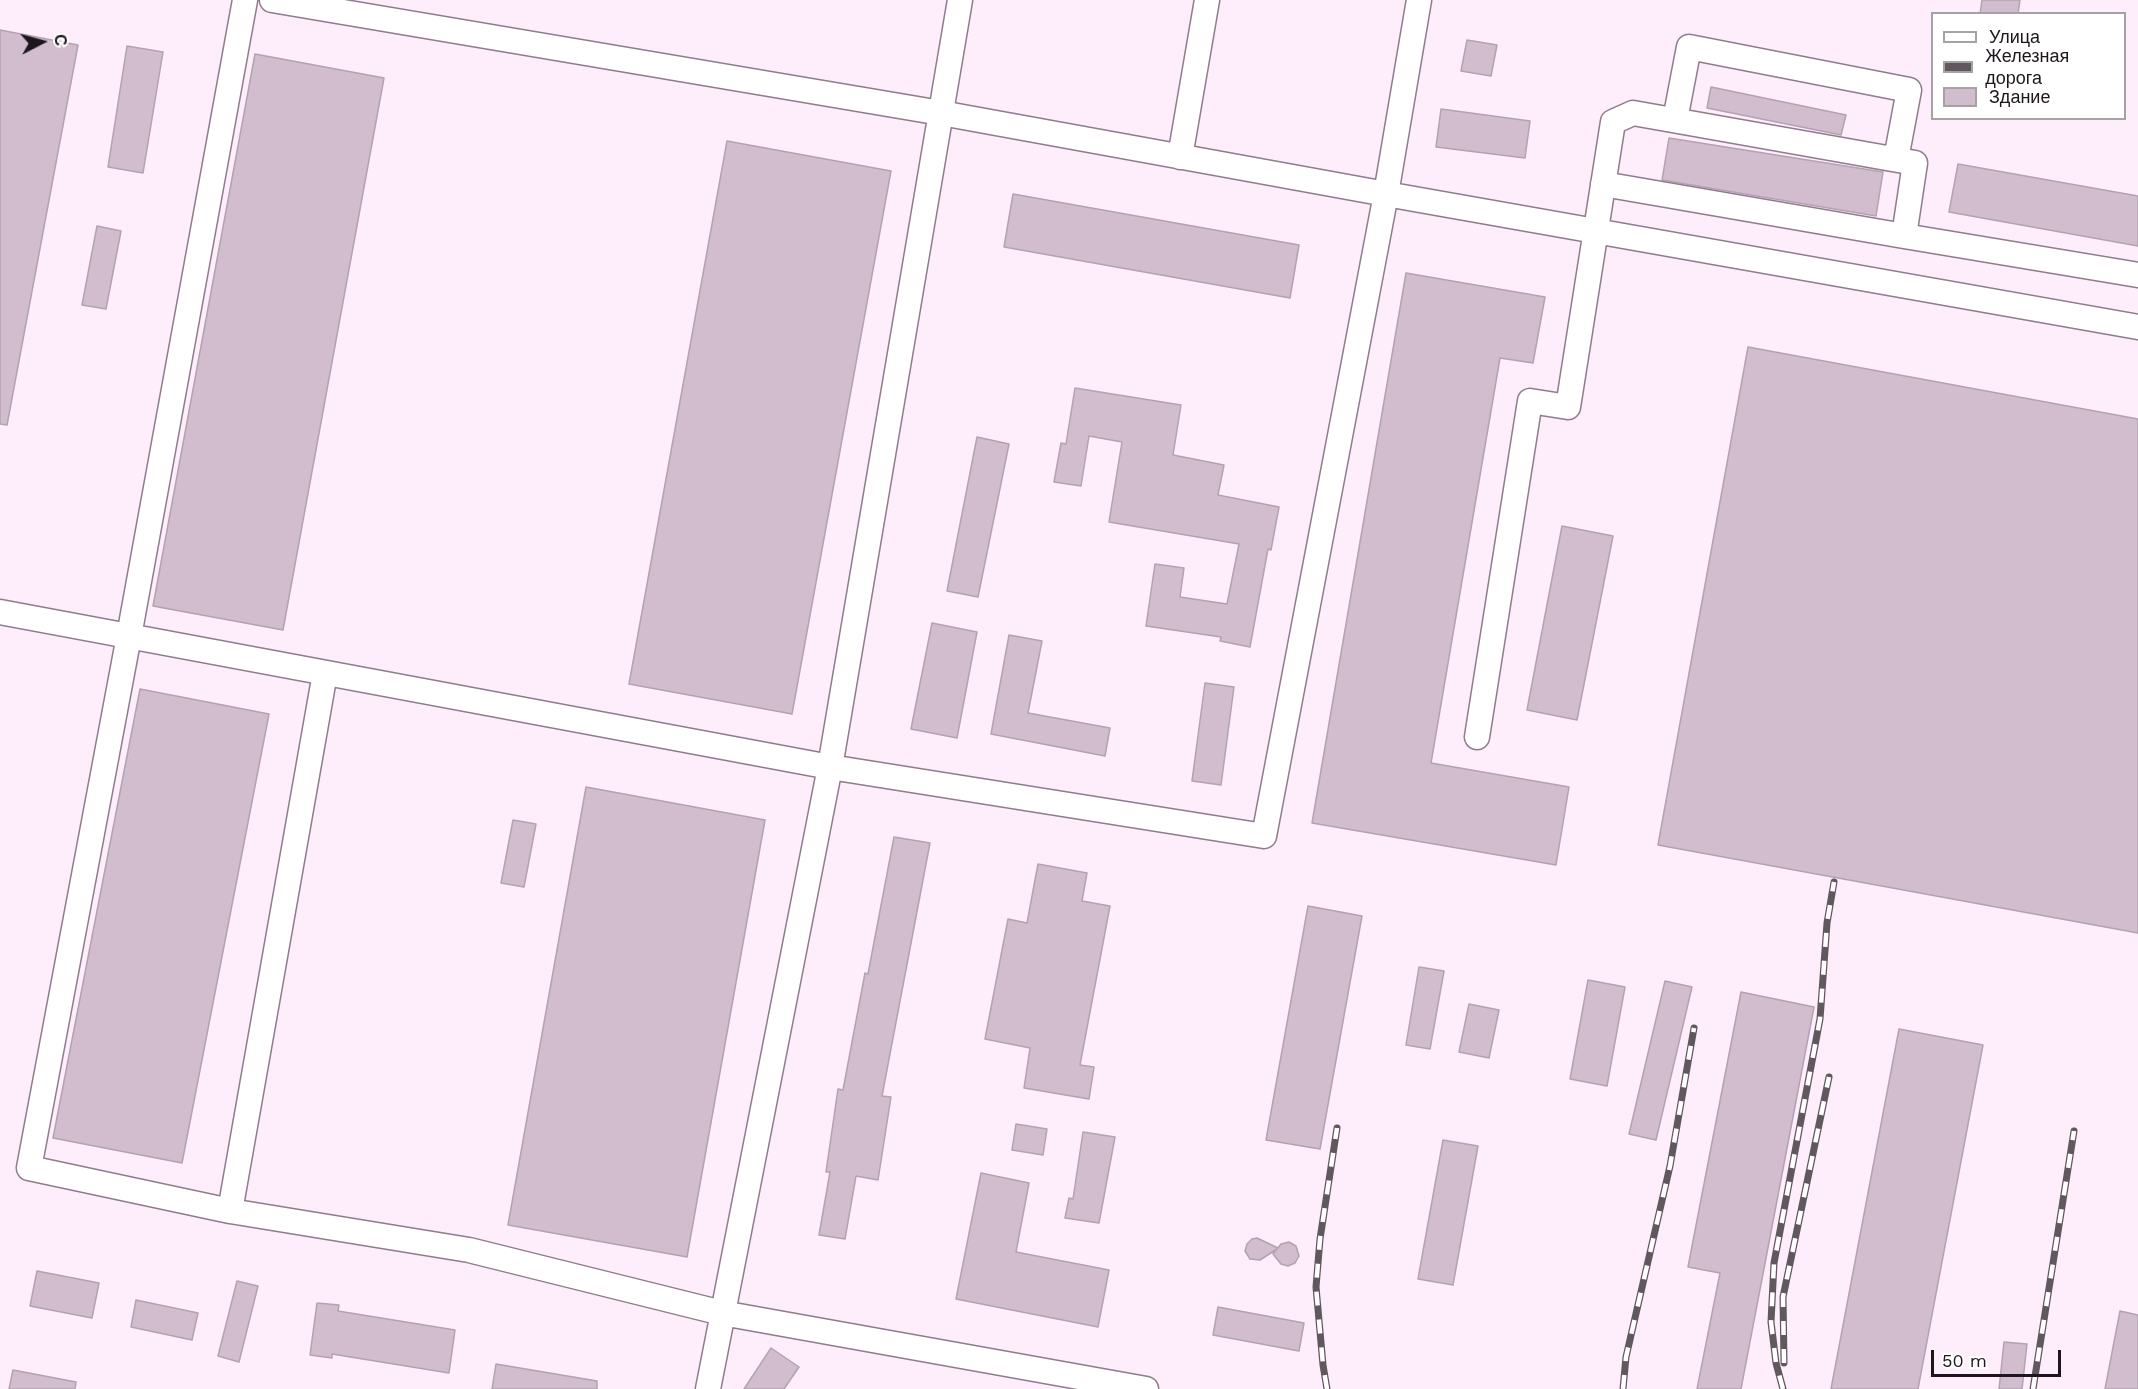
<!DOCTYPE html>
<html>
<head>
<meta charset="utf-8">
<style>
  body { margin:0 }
  #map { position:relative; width:2138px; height:1389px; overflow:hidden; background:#feedfb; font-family:"Work Sans",sans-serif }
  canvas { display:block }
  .legend { position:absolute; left:1931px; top:12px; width:195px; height:108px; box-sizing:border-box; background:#fff; border:2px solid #a5a2a4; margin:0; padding:8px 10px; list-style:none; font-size:18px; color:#1d161c }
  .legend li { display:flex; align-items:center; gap:12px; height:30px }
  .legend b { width:30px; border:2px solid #a5a2a4 }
  .north { position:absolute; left:12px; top:12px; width:60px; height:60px; -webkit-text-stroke:4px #fff; paint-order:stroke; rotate:84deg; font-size:16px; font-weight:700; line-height:24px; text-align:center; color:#1d161c }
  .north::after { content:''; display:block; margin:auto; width:21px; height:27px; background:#1d161c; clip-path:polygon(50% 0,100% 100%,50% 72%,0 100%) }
  .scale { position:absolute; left:1931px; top:1350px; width:130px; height:27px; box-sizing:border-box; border:3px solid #1d161c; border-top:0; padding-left:8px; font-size:18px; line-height:21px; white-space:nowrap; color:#1d161c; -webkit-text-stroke:4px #fff; paint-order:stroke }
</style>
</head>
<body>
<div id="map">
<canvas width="2138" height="1389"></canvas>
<ul class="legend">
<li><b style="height:8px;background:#fff"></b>Улица</li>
<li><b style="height:8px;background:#61575f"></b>Железная дорога</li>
<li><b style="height:16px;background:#d1bdce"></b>Здание</li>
</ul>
<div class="north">С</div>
<div class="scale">50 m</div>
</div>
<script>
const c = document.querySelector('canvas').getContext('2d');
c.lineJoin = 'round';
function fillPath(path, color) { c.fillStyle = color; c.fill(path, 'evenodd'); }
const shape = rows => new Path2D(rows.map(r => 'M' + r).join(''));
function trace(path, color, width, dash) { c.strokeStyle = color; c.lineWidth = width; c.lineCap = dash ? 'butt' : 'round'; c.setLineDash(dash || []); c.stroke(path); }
const building = shape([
  [1982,0,2020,0,2018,14,1980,14,1982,0],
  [0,30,78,45,7,425,0,424,0,30],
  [1467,40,1497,45,1491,76,1461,71,1467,40],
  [127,46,163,52,143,173,108,167,127,46],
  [255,54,384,78,283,630,153,606,255,54],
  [1711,87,1846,115,1841,135,1707,108,1711,87],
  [1441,109,1530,121,1525,158,1436,147,1441,109],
  [1669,138,1883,172,1876,216,1662,180,1669,138],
  [727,141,891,171,792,714,629,684,727,141],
  [1958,164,2138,196,2138,246,1949,212,1958,164],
  [1013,194,1299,245,1290,298,1004,247,1013,194],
  [97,226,121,231,106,309,82,305,97,226],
  [1406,273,1545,297,1533,363,1500,358,1431,763,1569,787,1556,865,1312,823,1406,273],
  [1748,347,2138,419,2138,933,1658,845,1748,347],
  [1075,388,1181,405,1173,455,1224,465,1218,495,1279,507,1271,550,1268,549,1250,647,1220,641,1221,637,1146,626,1155,564,1184,568,1180,597,1227,604,1239,544,1109,522,1122,442,1089,436,1081,486,1054,482,1061,443,1066,444,1075,388],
  [977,437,1009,444,978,597,947,591,977,437],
  [1562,526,1613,536,1577,720,1527,710,1562,526],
  [932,623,977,632,957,738,911,729,932,623],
  [1009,635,1042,641,1028,713,1110,728,1105,756,991,734,1009,635],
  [1205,683,1234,687,1221,785,1192,781,1205,683],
  [140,689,269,714,182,1163,53,1138,140,689],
  [586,787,765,820,687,1257,508,1225,586,787],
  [513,820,536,824,524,887,501,883,513,820],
  [894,837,930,843,882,1096,891,1097,878,1180,856,1176,845,1239,819,1235,830,1172,826,1172,838,1089,843,1090,865,973,868,974,894,837],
  [1038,864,1087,873,1082,901,1110,906,1080,1065,1094,1067,1089,1099,1024,1088,1030,1048,985,1039,1008,919,1027,923,1038,864],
  [1308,906,1362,916,1320,1149,1266,1140,1308,906],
  [1419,967,1444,971,1430,1049,1406,1045,1419,967],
  [1588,980,1625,987,1607,1086,1570,1079,1588,980],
  [1665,981,1692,987,1656,1140,1629,1134,1665,981],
  [1741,992,1814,1007,1741,1389,1697,1389,1720,1273,1688,1267,1741,992],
  [1469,1004,1499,1010,1489,1058,1459,1052,1469,1004],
  [1899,1029,1983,1045,1918,1389,1831,1389,1899,1029],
  [1016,1124,1047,1129,1043,1155,1012,1150,1016,1124],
  [1083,1132,1115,1137,1099,1223,1065,1218,1069,1198,1073,1199,1083,1132],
  [1443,1140,1478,1146,1453,1285,1418,1279,1443,1140],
  [981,1173,1029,1183,1016,1252,1109,1270,1098,1327,956,1299,981,1173],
  [1257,1238,1278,1248,1281,1244,1289,1242,1296,1246,1299,1256,1295,1263,1288,1266,1281,1264,1273,1254,1277,1249,1260,1260,1250,1259,1245,1251,1247,1244,1252,1239,1257,1238],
  [37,1271,99,1283,92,1318,30,1306,37,1271],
  [237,1281,258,1286,239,1362,218,1356,237,1281],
  [136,1300,198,1313,192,1340,131,1327,136,1300],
  [317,1303,339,1305,338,1311,455,1330,449,1373,332,1354,332,1358,310,1355,317,1303],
  [1218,1307,1304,1323,1299,1351,1213,1335,1218,1307],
  [2120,1311,2138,1315,2138,1389,2105,1389,2120,1311],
  [2004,1342,2027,1344,2022,1389,1999,1389,2004,1342],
  [771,1348,799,1367,784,1389,744,1389,771,1348],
  [496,1364,597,1381,597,1389,492,1389,496,1364],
  [13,1370,76,1382,75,1389,9,1389,13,1370]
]);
fillPath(building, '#d1bdce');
trace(building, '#b4a1b1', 1.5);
const minor = shape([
  [245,0,129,636,29,1168,230,1211,469,1250,722,1313,1146,1389],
  [272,0,941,113,1386,194,1419,0],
  [1675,120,1689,47,1909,90,1896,159],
  [1180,157,1207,0],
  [1603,184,1904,236],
  [0,612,830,767,1264,836,1386,194,2138,327],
  [1477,737,1530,401,1568,407,1613,122,1633,113,1915,163,1904,236,2138,275],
  [230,1211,325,673],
  [708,1389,830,767,960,0]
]);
trace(minor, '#8f7c8c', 27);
trace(minor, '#fff', 24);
const rail = shape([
  [1784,1363,1783,1297,1829,1077],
  [1327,1389,1323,1365,1316,1287,1320,1239,1337,1128],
  [1623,1389,1626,1357,1670,1166,1694,1028],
  [1783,1389,1776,1363,1771,1322,1774,1263,1820,1019,1827,923,1834,882],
  [2033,1389,2074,1131]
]);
trace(rail, '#61575f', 7);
trace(rail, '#fff', 4.5, [14]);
</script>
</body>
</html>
